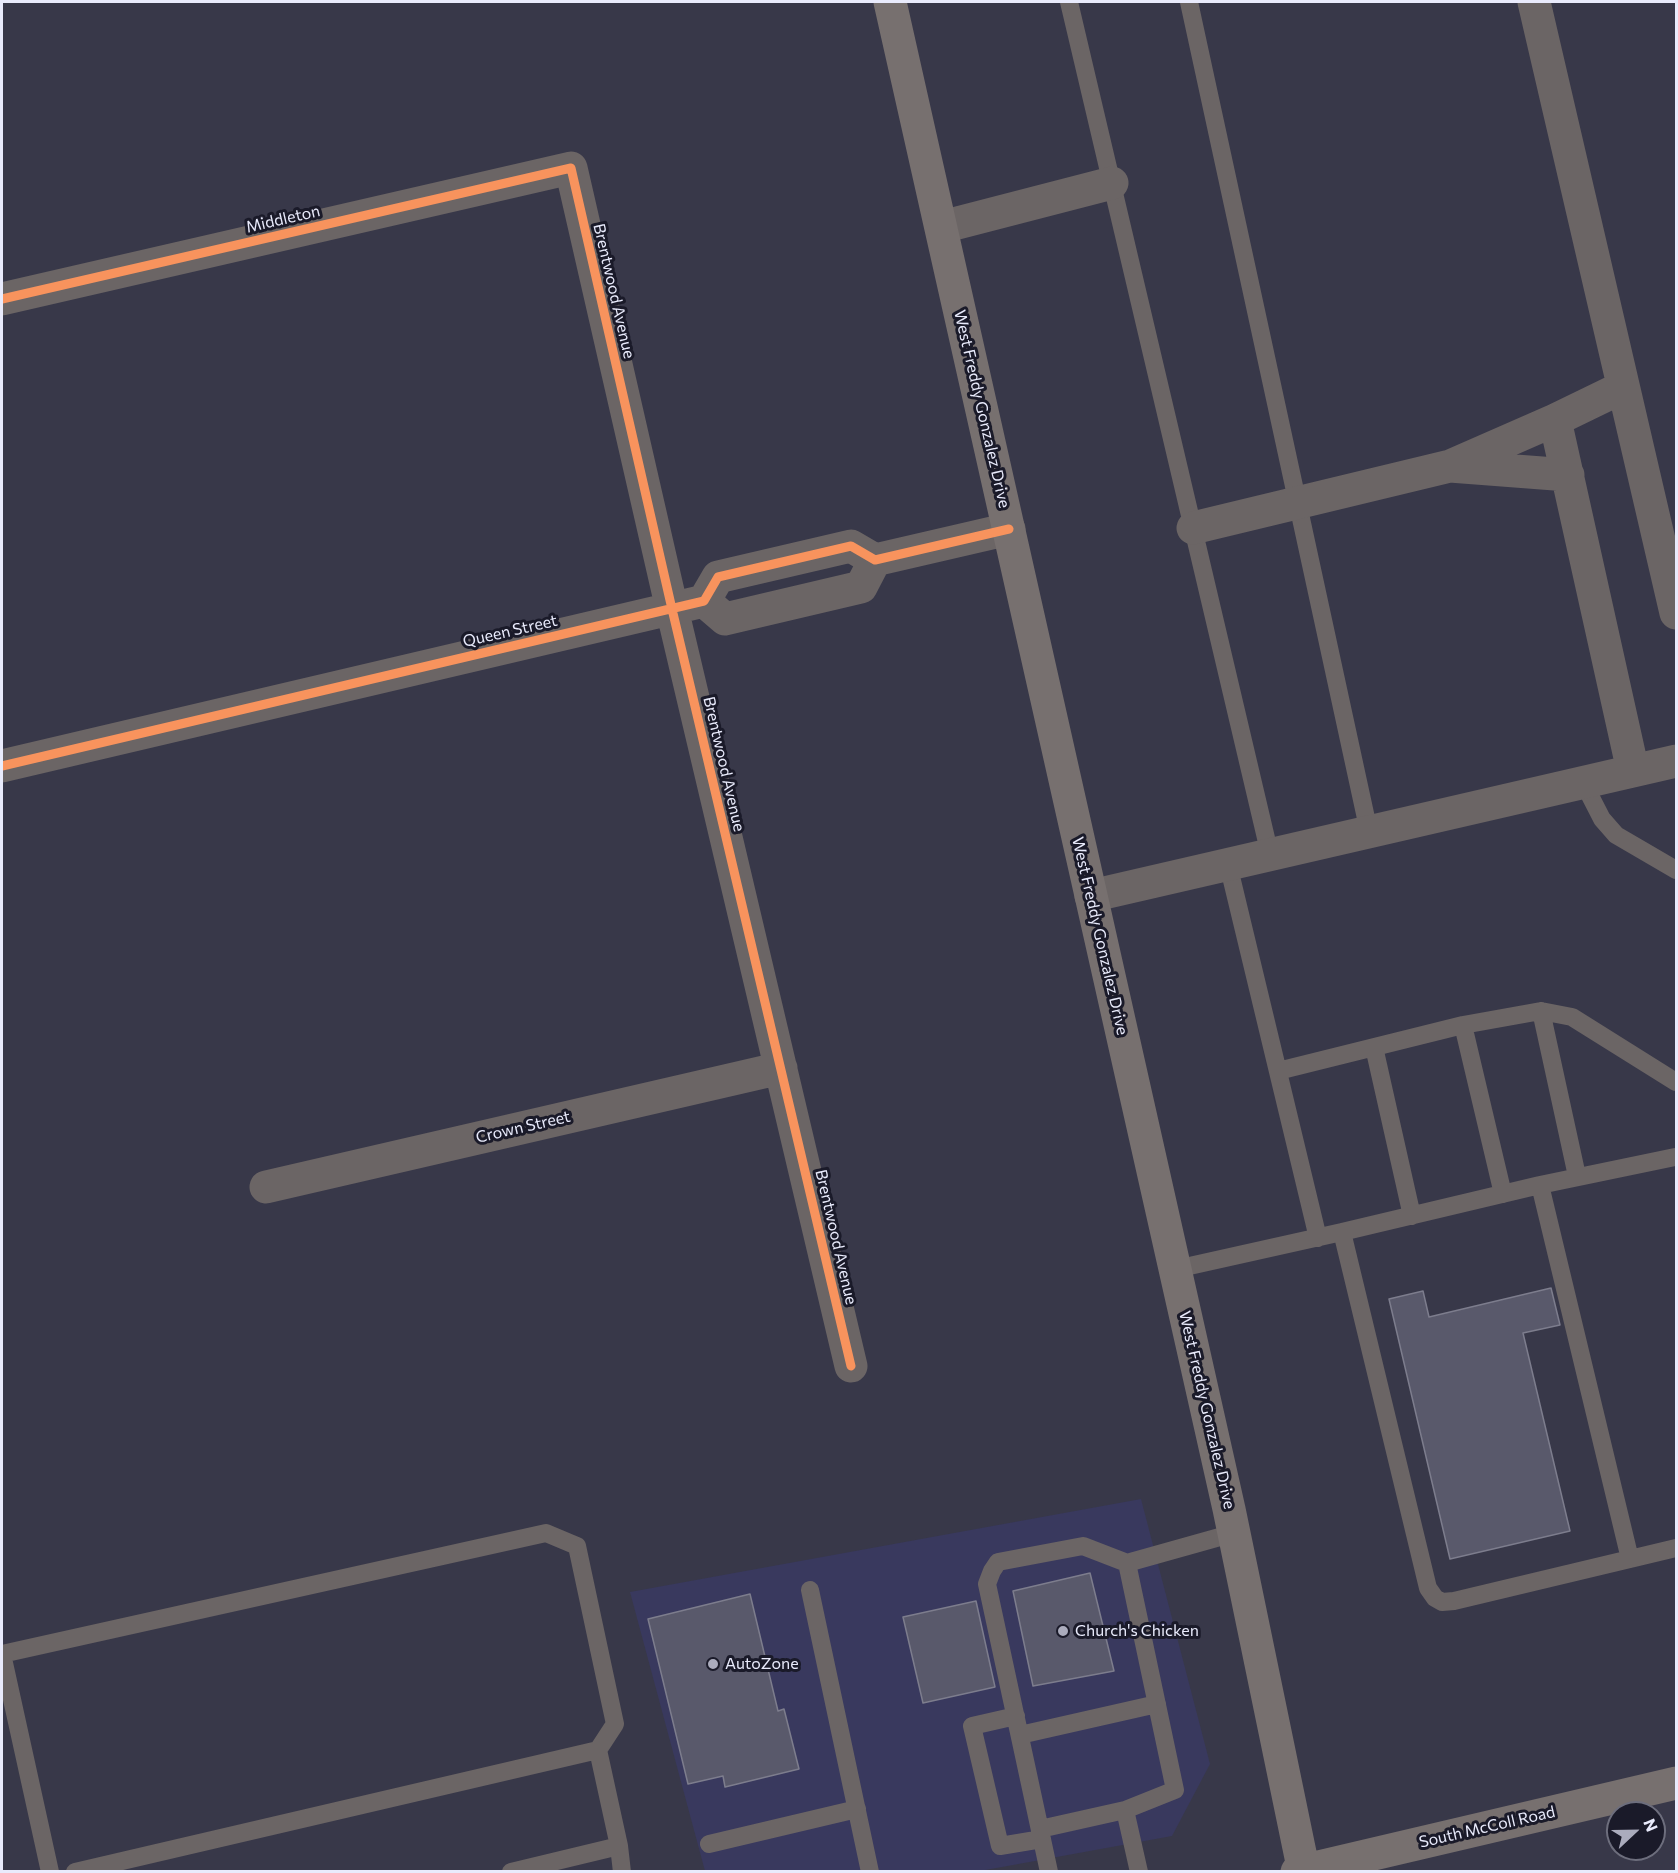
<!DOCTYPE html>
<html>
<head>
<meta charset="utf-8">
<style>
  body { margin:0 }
  #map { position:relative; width:1678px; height:1873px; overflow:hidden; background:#383849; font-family:Commissioner,sans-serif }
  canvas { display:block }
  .frame { position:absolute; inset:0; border:3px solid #e9ebfc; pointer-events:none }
  .north { position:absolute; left:1606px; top:1801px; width:60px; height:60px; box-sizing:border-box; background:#1a1a29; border:2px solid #6d6e7d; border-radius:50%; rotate:68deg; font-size:16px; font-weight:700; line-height:24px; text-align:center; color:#e9ebfc }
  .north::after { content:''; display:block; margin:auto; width:21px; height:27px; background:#abacbd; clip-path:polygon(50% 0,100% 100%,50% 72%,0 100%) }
</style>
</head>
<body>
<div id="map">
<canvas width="1678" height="1873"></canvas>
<div class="frame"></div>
<div class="north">N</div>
</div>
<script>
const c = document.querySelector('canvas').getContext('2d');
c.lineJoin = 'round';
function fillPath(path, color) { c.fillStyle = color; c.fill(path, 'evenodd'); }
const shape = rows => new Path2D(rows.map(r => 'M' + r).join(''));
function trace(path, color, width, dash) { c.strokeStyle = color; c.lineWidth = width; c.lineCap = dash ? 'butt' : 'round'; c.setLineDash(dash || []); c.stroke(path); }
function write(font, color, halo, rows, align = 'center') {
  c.font = font + ' Commissioner,sans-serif'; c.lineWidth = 6; c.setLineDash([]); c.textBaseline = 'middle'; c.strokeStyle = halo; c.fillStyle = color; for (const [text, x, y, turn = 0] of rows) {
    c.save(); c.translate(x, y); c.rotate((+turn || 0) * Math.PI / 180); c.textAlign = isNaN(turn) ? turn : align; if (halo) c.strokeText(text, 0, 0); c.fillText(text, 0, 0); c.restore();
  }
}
fillPath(shape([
  [1141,1499,1210,1764,1172,1836,980,1871,705,1871,630,1592]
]), '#39395e');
const building = shape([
  [1551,1288,1560,1325,1523,1333,1570,1531,1450,1559,1389,1299,1423,1291,1429,1317,1551,1288],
  [1090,1573,1114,1671,1033,1686,1013,1591,1090,1573],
  [750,1594,778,1711,784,1709,799,1769,725,1787,723,1776,688,1784,648,1619,750,1594],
  [976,1601,995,1687,923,1703,903,1617,976,1601]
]);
fillPath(building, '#59596b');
trace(building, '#7d7d8d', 1.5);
trace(shape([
  [1069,2,1270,855],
  [1189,2,1369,832],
  [1583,782,1602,819,1616,835,1676,870],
  [1228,864,1318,1238],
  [1541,1011,1577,1176],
  [1463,1025,1503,1194],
  [1374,1047,1412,1216],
  [1278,1071,1463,1025,1541,1011,1572,1017,1676,1082],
  [1540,1185,1630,1559],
  [1342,1232,1540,1185,1675,1157],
  [1176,1269,1342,1232,1428,1588,1435,1598,1442,1602,1454,1601,1676,1548],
  [1127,1563,1234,1533],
  [810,1590,870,1872],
  [2,1654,546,1533,577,1546,615,1724,598,1750,619,1846],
  [2,1654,50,1872],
  [1016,1716,972,1726,1000,1846,1042,1839],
  [1020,1735,1157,1704],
  [1040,1829,1125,1810],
  [709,1844,857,1809],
  [75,1872,598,1750],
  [511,1872,619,1846,622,1872],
  [1049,1872,987,1584,992,1571,998,1562,1083,1546,1127,1563,1175,1790,1125,1810,1139,1872]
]), '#6b6565', 18);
trace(shape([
  [1534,2,1676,613],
  [942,227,1112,183],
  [2,299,571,168,672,609,851,1366],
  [1623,387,1555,420,1633,771],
  [1555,420,1450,466,1568,475],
  [1193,528,1450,466],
  [704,601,725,619,861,587,875,560],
  [2,766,704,601,718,577,851,546,875,560,1009,529],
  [1091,896,1676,761],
  [266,1187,781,1068]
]), '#6b6565', 33);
trace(shape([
  [890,2,1229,1509,1304,1872],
  [1297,1872,1676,1783]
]), '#77706f', 33);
trace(shape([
  [2,299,571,168,672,609,851,1366],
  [2,766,704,601,718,577,851,546,875,560,1009,529]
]), '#f8935d', 9);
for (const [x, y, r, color] of [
  [1063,1631,6,"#abacbd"],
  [713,1664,6,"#abacbd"]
]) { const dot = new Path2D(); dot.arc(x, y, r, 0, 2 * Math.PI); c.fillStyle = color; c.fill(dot); trace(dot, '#1a1a29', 2); }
write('16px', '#e9ebfc', '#1a1a29', [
  ["Middleton",283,219,-13],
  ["Brentwood Avenue",614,291,77],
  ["West Freddy Gonzalez Drive",982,409,77],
  ["Queen Street",510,631,-13],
  ["Brentwood Avenue",724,764,77],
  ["West Freddy Gonzalez Drive",1100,936,77],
  ["Crown Street",523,1127,-13],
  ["Brentwood Avenue",836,1237,77],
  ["West Freddy Gonzalez Drive",1207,1410,77],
  ["South McColl Road",1487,1827,-13]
]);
write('16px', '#e9ebfc', '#1a1a29', [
  ["Church's Chicken",1075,1631],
  ["AutoZone",725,1664]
], 'left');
</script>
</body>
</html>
